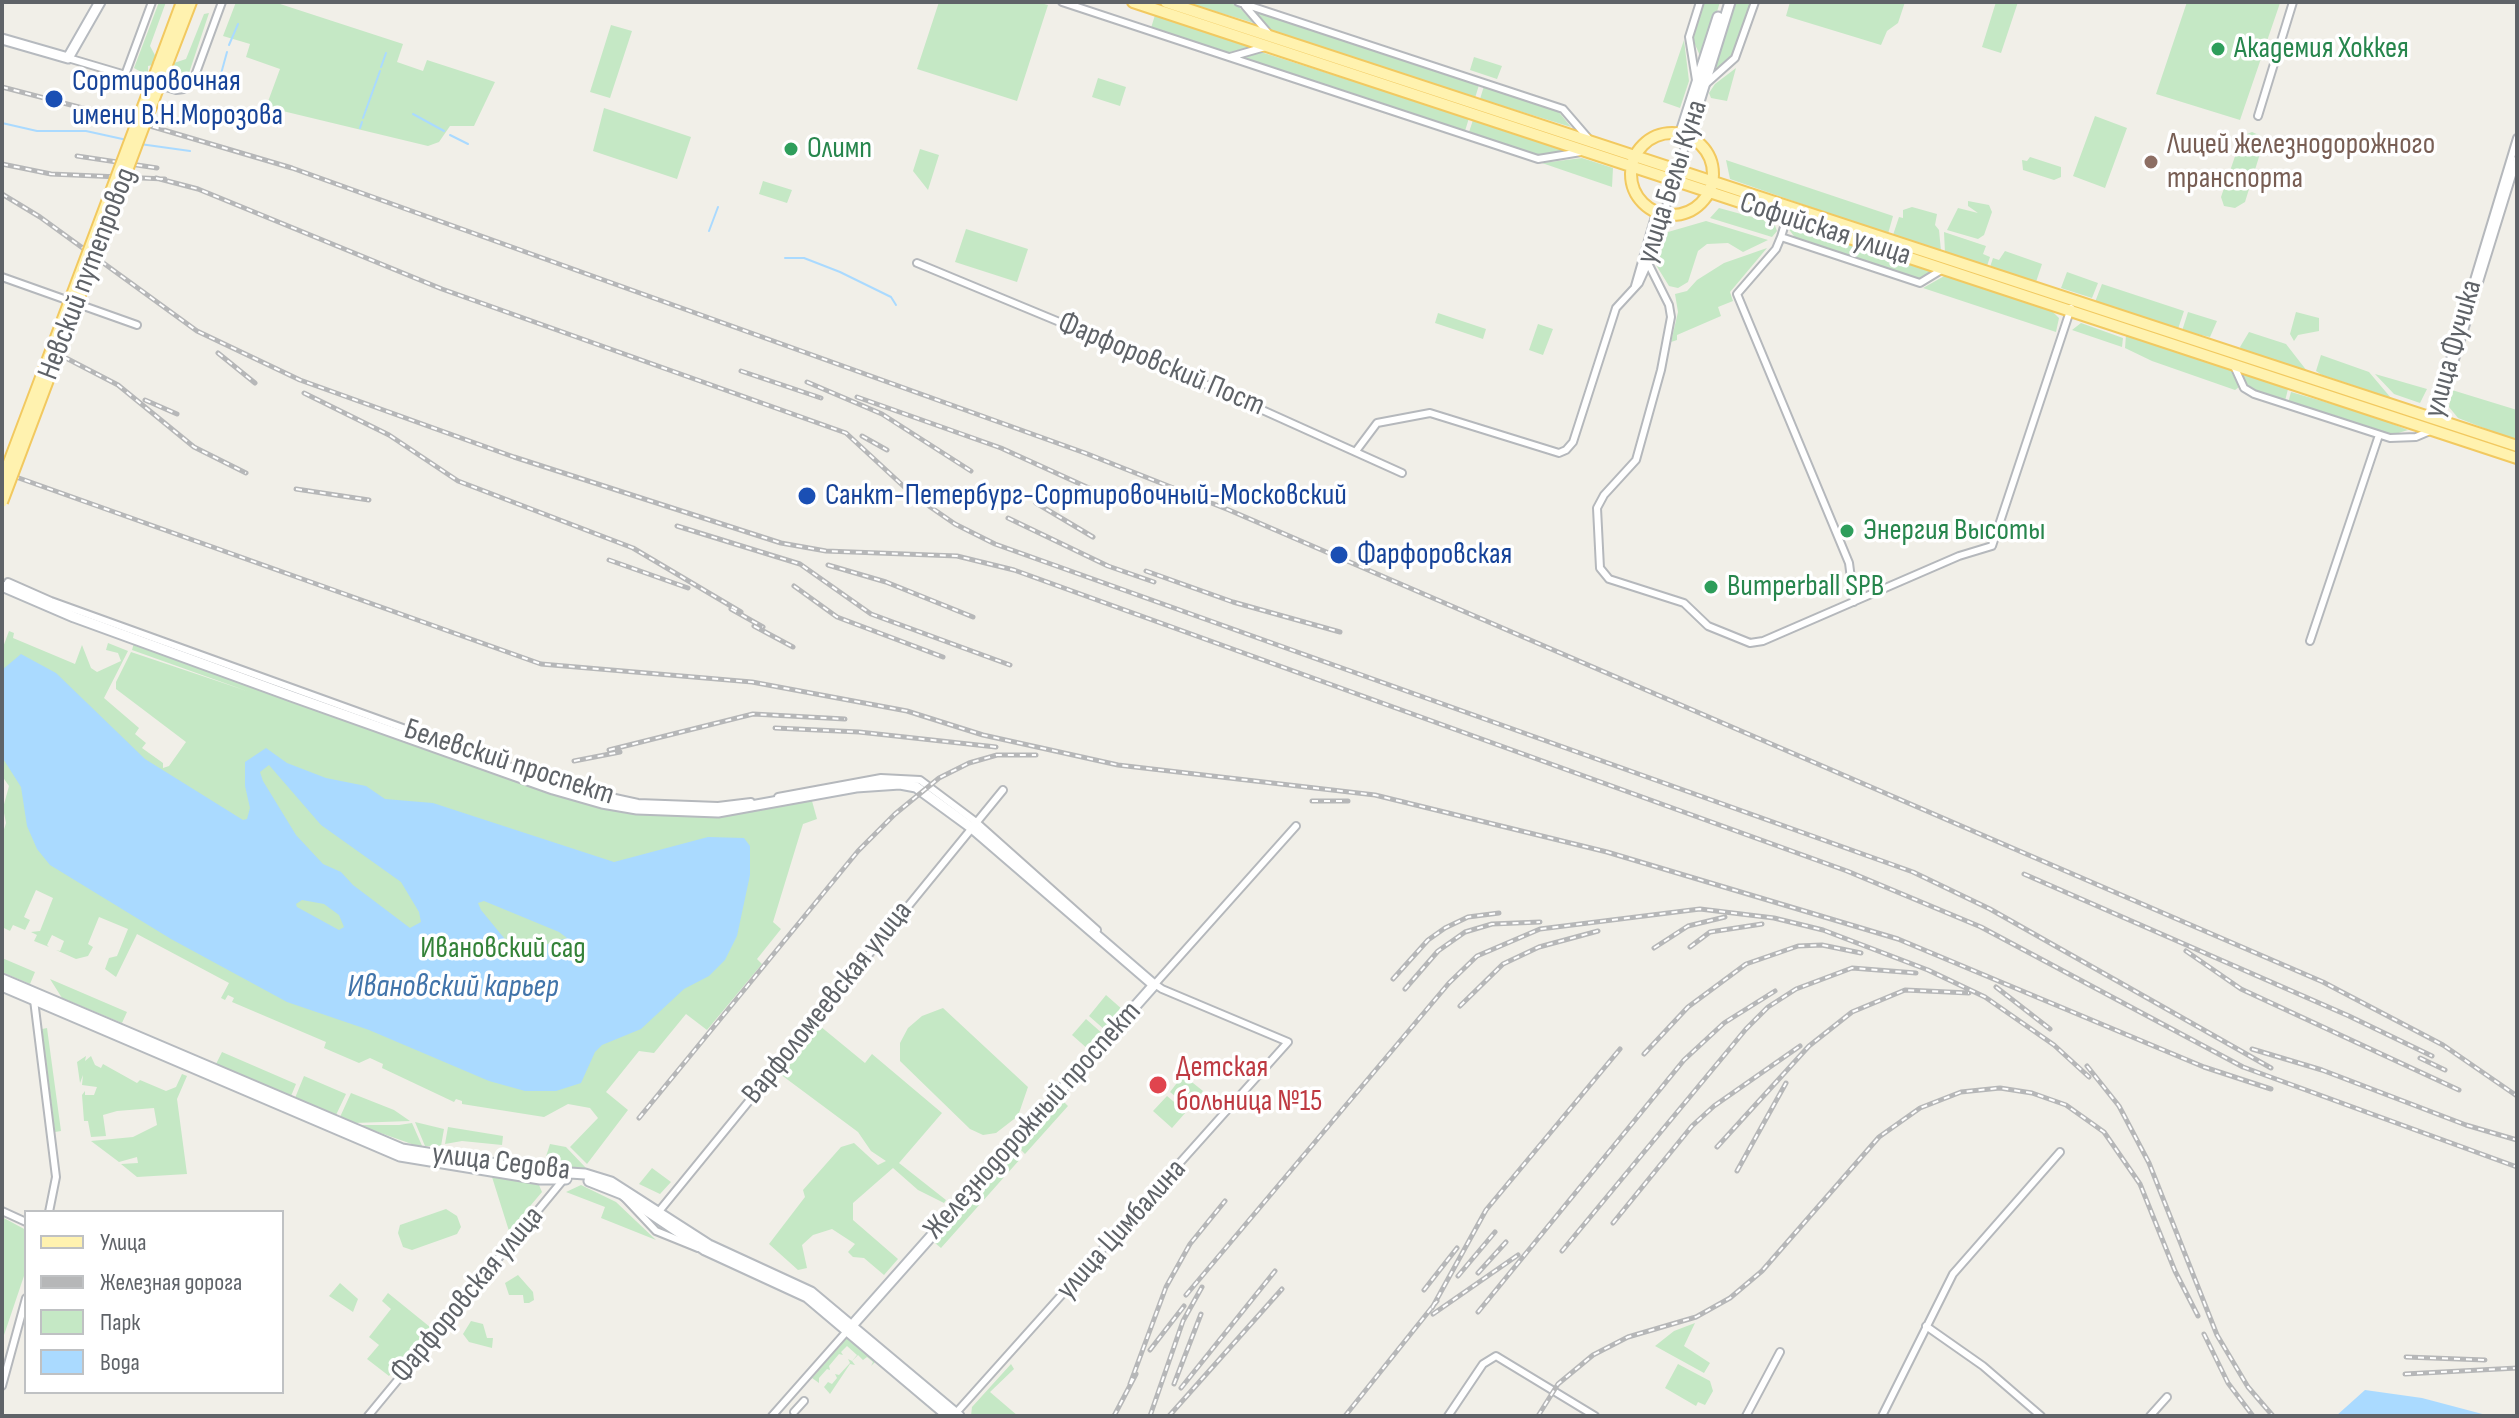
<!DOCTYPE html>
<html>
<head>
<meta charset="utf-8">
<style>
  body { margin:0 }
  #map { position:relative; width:2519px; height:1418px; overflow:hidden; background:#f1efe8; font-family:"Sofia Sans Condensed",sans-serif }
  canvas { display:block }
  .frame { position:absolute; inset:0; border:4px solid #5f6368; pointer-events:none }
  .legend { position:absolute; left:24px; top:1210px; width:260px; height:184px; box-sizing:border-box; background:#fff; border:2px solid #bfc1c3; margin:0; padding:10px 14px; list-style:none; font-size:24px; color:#5f6368 }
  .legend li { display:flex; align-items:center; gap:16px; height:40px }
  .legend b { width:40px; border:2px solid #bfc1c3 }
</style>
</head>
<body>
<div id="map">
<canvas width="2519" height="1418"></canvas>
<div class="frame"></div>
<ul class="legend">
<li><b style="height:10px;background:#fff2af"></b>Улица</li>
<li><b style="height:10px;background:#b6b7b8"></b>Железная дорога</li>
<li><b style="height:22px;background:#c5e8c5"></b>Парк</li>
<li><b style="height:22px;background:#aadaff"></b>Вода</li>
</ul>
</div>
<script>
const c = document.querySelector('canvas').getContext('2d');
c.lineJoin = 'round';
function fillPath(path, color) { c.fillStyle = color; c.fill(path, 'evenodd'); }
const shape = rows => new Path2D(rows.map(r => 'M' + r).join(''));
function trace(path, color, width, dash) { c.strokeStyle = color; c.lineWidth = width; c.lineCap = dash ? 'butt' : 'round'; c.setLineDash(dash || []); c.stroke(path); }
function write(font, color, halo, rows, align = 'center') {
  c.font = font + ' "Sofia Sans Condensed",sans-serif'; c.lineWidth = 7; c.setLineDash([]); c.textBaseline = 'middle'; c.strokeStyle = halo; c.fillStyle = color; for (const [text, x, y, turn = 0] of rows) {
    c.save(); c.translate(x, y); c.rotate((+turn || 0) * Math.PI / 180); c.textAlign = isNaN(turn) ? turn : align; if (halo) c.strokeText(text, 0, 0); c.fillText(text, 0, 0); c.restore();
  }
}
fillPath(shape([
  [159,2,166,2,150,46,156,57,153,65,148,66,148,76,134,68],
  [236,2,274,2,403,44,397,62,423,71,427,60,495,82,474,126,450,126,439,142,428,146,266,107,280,69,246,57,250,44,223,36],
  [939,2,1037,2,1048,5,1017,101,917,69],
  [1184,2,1227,2,1238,6,1254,23],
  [1703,2,1720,2,1702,60,1693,40],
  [1734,2,1751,2,1736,50,1718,69,1713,65],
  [1790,2,1905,2,1898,23,1887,31,1881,45,1786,16],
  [1996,2,2018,2,2001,53,1982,47],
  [2187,2,2280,3,2240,120,2156,94],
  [209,13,187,79,180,84,168,82,174,75,171,72,174,63,186,59,204,14],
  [1259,13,1479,85,1475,98,1273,31,1257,15],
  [1155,15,1251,46,1251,47,1226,53,1151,28],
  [611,25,632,31,610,98,590,92],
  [1684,40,1689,81,1680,108,1663,102],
  [1261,52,1469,118,1465,131,1244,58],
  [1474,57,1502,66,1497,79,1470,70],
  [1736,68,1727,101,1711,98,1709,93,1715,84],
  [1098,78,1126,87,1120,106,1092,97],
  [1484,86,1558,111,1571,127,1480,99],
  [604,108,691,137,677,179,593,151],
  [2095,116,2127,128,2105,188,2073,176],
  [1473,120,1563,149,1564,153,1539,155,1469,132],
  [2252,132,2261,136,2263,144,2245,202,2235,208,2224,206,2221,197,2242,136],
  [920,149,939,155,928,190,913,171],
  [2030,157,2061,167,2061,177,2054,180,2023,170,2022,160,2027,161],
  [1582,158,1613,168,1612,187,1542,163],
  [1726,160,1893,216,1888,234,1730,179],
  [763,181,792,190,787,203,759,194],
  [1968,201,1989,205,1992,212,1984,235,1978,239,1947,230,1958,208,1978,213,1968,206],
  [1912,207,1937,214,1935,225,1939,230,1941,251,1893,235,1899,217,1903,218,1903,210],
  [1719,208,1774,223,1777,231,1772,237,1710,218],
  [1706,221,1768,240,1743,252,1728,243,1707,244,1698,251,1688,282,1678,288,1669,286,1656,265,1668,232],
  [1790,224,1933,271,1933,272,1920,281,1796,239,1788,228],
  [966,229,1028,249,1017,282,955,262],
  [1944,232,1986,246,1983,254,1990,257,1987,266,1945,253],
  [1767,248,1730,292,1733,301,1718,307,1721,316,1677,335,1677,340,1671,342,1678,312,1675,294,1687,291,1697,280,1724,263],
  [2005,251,2042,264,2036,282,1990,267,1993,258,1999,260],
  [2067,272,2098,283,2092,298,2061,288],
  [1946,275,2052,311,2059,318,2056,332,1923,288],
  [2102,284,2184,311,2178,329,2095,302],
  [2188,312,2217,321,2210,337,2182,331],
  [2296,312,2319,318,2319,331,2298,335,2294,341,2290,334],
  [1438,313,1486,329,1483,339,1435,323],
  [2081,323,2123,338,2122,347,2072,330],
  [1538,324,1553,329,1543,355,1529,350],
  [2249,332,2286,344,2307,371,2242,351,2240,347],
  [2126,335,2230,369,2239,387,2235,390,2152,361,2125,348],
  [2321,355,2369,372,2391,398,2322,375,2316,371],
  [2244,374,2288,389,2285,401,2249,389,2242,375],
  [2375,374,2427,389,2420,403,2394,394],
  [2452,390,2517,410,2517,441,2458,418,2449,407],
  [2291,392,2370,415,2408,430,2392,435,2288,403],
  [9,631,14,633,13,638,75,664,82,645,91,668,97,672,121,661,118,653,106,650,108,643,128,651,104,698,139,728,135,734,146,743,142,748,163,763,163,768,169,766,186,742,116,689,116,682,131,652,247,691,132,650,134,643,593,805,639,813,706,817,812,801,817,819,803,824,773,922,781,929,757,959,762,964,707,1030,686,1014,654,1053,639,1051,606,1092,628,1110,587,1164,570,1147,598,1118,590,1108,568,1104,544,1117,462,1104,462,1101,456,1099,454,1102,382,1068,383,1064,370,1058,359,1063,324,1048,326,1042,232,1002,234,998,228,995,225,1000,221,998,229,983,137,934,116,977,105,969,109,958,117,956,128,929,99,917,88,944,93,947,88,956,76,959,56,950,60,951,64,941,52,935,47,945,49,947,34,941,37,935,31,932,40,931,53,898,36,890,24,917,30,920,25,930,13,925,10,931,2,927,2,836,6,823,3,808,9,786,2,776,2,650],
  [2,958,35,972,30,984,2,972],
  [50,979,127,1012,122,1023,62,998],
  [1106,995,1123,1010,1105,1030,1089,1016],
  [943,1008,1028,1087,1018,1116,996,1133,983,1135,970,1129,900,1061,900,1043,908,1028,922,1016],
  [1086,1019,1103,1034,1089,1050,1072,1035],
  [820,1026,865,1063,872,1054,942,1113,899,1163,946,1200,944,1203,918,1190,893,1168,853,1203,853,1220,898,1259,884,1275,864,1258,853,1257,848,1252,855,1244,832,1229,813,1235,802,1245,807,1268,798,1270,769,1244,805,1197,803,1190,841,1147,854,1143,878,1165,886,1161,871,1151,858,1132,780,1074],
  [47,1028,61,1131,55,1132,42,1029],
  [222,1052,296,1084,291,1096,216,1064],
  [86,1056,85,1061,91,1056,95,1065,101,1068,103,1064,137,1083,140,1080,166,1091,176,1087,182,1074,187,1076,177,1099,187,1174,137,1177,121,1164,138,1163,137,1157,119,1162,91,1141,133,1137,157,1125,154,1108,117,1111,103,1115,106,1136,91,1137,88,1121,84,1121,82,1095,85,1091,85,1095,94,1095,97,1087,82,1085,83,1075,80,1083,77,1062],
  [1183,1075,1203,1091,1190,1108,1170,1092],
  [304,1076,346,1094,336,1115,295,1098],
  [351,1093,394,1110,410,1121,354,1123,340,1117],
  [1167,1096,1186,1112,1172,1128,1153,1111],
  [1062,1100,1068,1106,1025,1154,1019,1148],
  [415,1122,444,1129,441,1146,425,1146],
  [412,1123,423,1148,358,1125,399,1125],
  [448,1127,503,1136,502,1145,462,1141,445,1144],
  [550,1144,566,1147,586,1168,543,1166],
  [1016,1152,1022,1157,941,1248,935,1243],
  [652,1168,671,1182,660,1194,639,1184],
  [492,1177,539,1185,542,1192,509,1231],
  [581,1185,616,1202,656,1240,601,1218,605,1207,566,1192],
  [446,1209,457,1216,461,1227,457,1234,412,1250,403,1247,398,1233,400,1225],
  [2,1217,26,1230,26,1270,2,1341],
  [518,1275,533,1292,534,1300,529,1303,524,1303,523,1295,509,1295,505,1283],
  [340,1283,358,1299,353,1312,329,1296],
  [388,1293,430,1327,389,1376,367,1359,379,1345,369,1337,391,1309,382,1301],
  [471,1321,483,1324,487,1338,493,1338,492,1348,469,1342,463,1334],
  [1695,1323,1684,1346,1710,1363,1704,1373,1655,1346,1674,1331],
  [847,1338,875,1362,871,1366,873,1362,867,1357,863,1360,858,1355,852,1361,855,1365,850,1364,830,1394,824,1387,828,1382,832,1384,837,1378,835,1374,839,1375,850,1363,848,1359,852,1361,857,1355,847,1346,841,1352,843,1355,839,1354,829,1366,830,1370,827,1369,819,1378,819,1383,812,1378],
  [1011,1364,1014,1369,990,1392,1018,1416,971,1416,972,1407],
  [1678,1364,1710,1381,1713,1391,1705,1405,1698,1402,1696,1406,1665,1388]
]), '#c5e8c5');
fillPath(shape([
  [21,654,56,673,145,759,243,820,247,819,250,808,245,786,245,762,266,748,287,763,326,778,366,786,385,799,433,803,614,862,708,837,744,838,750,846,750,875,737,936,725,960,709,976,684,989,641,1029,602,1045,595,1052,581,1083,556,1091,525,1091,489,1081,369,1030,287,1002,171,939,50,865,37,849,27,826,21,787,2,757,2,670],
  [269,765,321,825,401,882,419,912,421,922,410,928,353,885,341,872,323,864,296,835,263,781,260,772],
  [302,900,324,904,339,915,344,927,339,930,297,907,296,904],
  [484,901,559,932,567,938,538,947,532,955,518,955,481,910,478,903],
  [2365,1390,2422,1398,2490,1416,2336,1416]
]), '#aadaff');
trace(shape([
  [229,45,238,24],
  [381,67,386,53],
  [216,92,227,52],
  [413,114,444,131],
  [363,118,380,71],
  [2,123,37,131,86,131,127,140],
  [360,128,362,122],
  [450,135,468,144],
  [140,144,190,151],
  [709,231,718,207],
  [785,258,804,258,840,272,891,297,896,305]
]), '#aadaff', 2);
const street = shape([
  [1062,2,1538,159,1581,152],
  [1238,2,1563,109,1588,138],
  [1245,6,1269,34],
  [1230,57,1265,47],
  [68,58,176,90,184,89,193,81,222,2],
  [125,75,152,2],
  [1696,80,1689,37,1700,2],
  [1707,83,1735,58,1755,2],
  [2258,116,2293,2],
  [1787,217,1781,237,1920,283,1943,269],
  [1781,237,1776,249,1737,294,1849,563,1854,602],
  [917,263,1156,362,1402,473],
  [1648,263,1669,305,1671,317,1661,370,1636,460,1604,495,1597,508,1600,568,1609,579,1684,603,1708,626,1750,643,1763,641,1959,556,1992,546,2071,308],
  [2,277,137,325],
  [1635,286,1656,213],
  [2234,366,2244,388,2254,394,2390,438,2416,437,2430,431],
  [2432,419,2517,138],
  [2436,421,2517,159],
  [1356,451,1377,423,1430,413,1559,453,1566,450,1573,442,1616,308,1639,283,1648,263,1689,134],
  [8,582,51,601,569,788,638,803,718,806,751,802],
  [2310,641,2379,435],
  [778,797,881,778,920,780,976,822,1097,930],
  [1154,985,1296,826],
  [34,1000,56,1177,49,1212],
  [624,1197,656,1231,698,1248],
  [2,1211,26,1222],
  [656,1215,1003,790],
  [1926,1326,1983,1366,2041,1416],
  [2,1386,26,1298],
  [794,1412,804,1401],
  [955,1414,1288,1042,1162,989,1152,982],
  [368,1416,563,1180],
  [772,1416,848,1330],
  [1448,1416,1483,1364,1496,1356,1595,1416],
  [1746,1416,1780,1352],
  [1882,1416,1953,1274,2060,1152],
  [2150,1416,2167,1397]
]);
const secondary = shape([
  [2,39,68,58,100,2],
  [1681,132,1718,17],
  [1689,134,1730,2],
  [2,586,74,617,291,696,553,789,602,803,637,809,718,812,856,787,900,784,916,787,972,828,1154,985,848,1330],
  [2,979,402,1149,540,1171,585,1174,611,1182,709,1245,811,1292,959,1416],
  [2,986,400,1156,540,1179,566,1179],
  [589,1181,622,1194,705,1250,807,1297,948,1416]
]);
const primary = shape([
  [1133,2,2517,458],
  [1166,2,2517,446],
  [159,64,182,2],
  [166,67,191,2],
  '1631 174a41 41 0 1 1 82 0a41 41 0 1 1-82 0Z'
]);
trace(street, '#b5b8bc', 10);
trace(secondary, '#b6babf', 13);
trace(primary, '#f2c960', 14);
trace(street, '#fff', 6);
trace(secondary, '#fff', 9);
trace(primary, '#fff2af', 10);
const rail = shape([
  [2,87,140,123,292,168,1085,453,1229,510,2323,982,2443,1045,2517,1096],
  [77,156,157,168],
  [2,164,51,174,165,179],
  [156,178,198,189,442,289,846,433,913,495,955,524,995,544,1913,872,1990,909,2271,1068],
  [2,194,40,217,197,331,300,380,514,457,781,543,826,551,957,556,1014,570,1847,871,1981,927,2243,1067,2517,1167],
  [218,353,255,383],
  [64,357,118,385,194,447,246,473],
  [741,371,821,398],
  [807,382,882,414,971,471],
  [304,393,389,435,458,481,633,548,741,612],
  [857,397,1001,448,1089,488],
  [145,400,177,414],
  [862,436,887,450],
  [2,472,541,664,752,682,907,711,983,735,1118,765,1375,795,1607,852,1898,939,2204,1067,2271,1089],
  [296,489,369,500],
  [1036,503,1093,537],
  [1008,518,1108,566,1154,582],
  [677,526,800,564,871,614,1010,665],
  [609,560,688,588],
  [828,565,886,582,973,617],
  [1146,571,1233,602,1340,632],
  [794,586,837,617,943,657],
  [731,609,763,627],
  [754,626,793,647],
  [775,728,859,732,996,747],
  [609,750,753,714,845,719],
  [574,761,620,752],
  [1312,801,1348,801],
  [2024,874,2349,1016,2432,1056],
  [1690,947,1710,932,1762,924],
  [1654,948,1688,926,1725,917],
  [2186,951,2241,989,2459,1090],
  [1393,979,1428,940,1445,928,1468,917,1499,913],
  [1996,987,2050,1029],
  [1405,989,1438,951,1465,932,1492,924,1540,922],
  [1460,1006,1503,964,1539,947,1598,931],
  [2252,1049,2322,1070,2466,1125,2517,1140],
  [1644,1054,1688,1007,1746,964,1798,946,1822,945,1861,953],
  [2420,1058,2445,1070],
  [2087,1066,2119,1106,2149,1163,2217,1335,2248,1387,2273,1416],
  [639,1118,858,851,895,814,939,778,969,763,997,755,1036,755],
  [1717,1147,1809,1046,1852,1012,1905,990,1969,993],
  [1737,1171,1786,1083],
  [1613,1223,1692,1126,1714,1106,1800,1046],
  [1562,1251,1746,1029,1768,1007,1796,989,1852,968,1916,973],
  [1478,1273,1506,1242],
  [1458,1276,1495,1232],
  [1424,1290,1457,1248],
  [1186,1295,1449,983,1477,956,1540,929,1700,909,1774,918,1823,930,1928,970,1985,997,2054,1045,2089,1077],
  [1432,1308,1486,1210,1620,1049],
  [1478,1312,1684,1060,1724,1023,1775,991],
  [1433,1314,1518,1255],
  [2204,1334,2228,1383,2253,1416],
  [1150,1350,1184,1306],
  [2406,1357,2485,1360],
  [2405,1374,2517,1368],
  [1130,1384,1166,1287,1190,1244,1225,1201],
  [1174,1384,1201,1314],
  [1181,1388,1275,1271],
  [1114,1416,1136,1374],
  [1150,1416,1183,1321,1202,1287],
  [1169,1416,1282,1289],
  [1345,1416,1437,1301],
  [1538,1416,1558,1384,1593,1355,1628,1337,1696,1317,1730,1298,1762,1271,1879,1137,1920,1108,1961,1092,2000,1088,2032,1093,2066,1105,2104,1132,2140,1184,2175,1271,2198,1316]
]);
trace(rail, '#b6b7b8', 5);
trace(rail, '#fff', 2, [6]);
const primaryBridge = shape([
  [2,481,159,64],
  [2,502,166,67]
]);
trace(primaryBridge, '#f2c960', 14, []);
trace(primaryBridge, '#fff2af', 10);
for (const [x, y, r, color] of [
  [2218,49,8,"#2e9e5b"],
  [54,99,10,"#1a4fb4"],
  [791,149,8,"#2e9e5b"],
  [2151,162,8,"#8d6e63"],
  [807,496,10,"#1a4fb4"],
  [1847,531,8,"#2e9e5b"],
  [1339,555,10,"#1a4fb4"],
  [1711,587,8,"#2e9e5b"],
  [1158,1085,10,"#e0444e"]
]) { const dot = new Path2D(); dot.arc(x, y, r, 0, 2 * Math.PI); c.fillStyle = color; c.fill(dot); trace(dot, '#fff', 3); }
write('30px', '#27864d', '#fff', [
  ["Академия Хоккея",2234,49],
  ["Олимп",807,149],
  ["Энергия Высоты",1863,531],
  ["Bumperball SPB",1727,587]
], 'left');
write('30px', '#164399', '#fff', [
  ["Сортировочная",72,82],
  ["имени В.Н.Морозова",72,116],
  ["Санкт-Петербург-Сортировочный-Московский",825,496],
  ["Фарфоровская",1357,555]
], 'left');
write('30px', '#785e54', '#fff', [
  ["Лицей железнодорожного",2167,145],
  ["транспорта",2167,179]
], 'left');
write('30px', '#5f6368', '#fff', [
  ["улица Белы Куна",1673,182,-72],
  ["Софийская улица",1825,230,18],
  ["Невский путепровод",88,274,-69],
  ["улица Фучика",2454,349,-74],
  ["Фарфоровский Пост",1161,365,23],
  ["Белевский проспект",509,763,18],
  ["Варфоломеевская улица",828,1003,-51],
  ["Железнодорожный проспект",1033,1121,-48],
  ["улица Седова",501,1163,7],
  ["улица Цимбалина",1122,1230,-48],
  ["Фарфоровская улица",468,1295,-50]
]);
write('30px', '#348238', '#fff', [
  ["Ивановский сад",503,949]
]);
write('30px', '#be3a42', '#fff', [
  ["Детская",1176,1068],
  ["больница №15",1176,1102]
], 'left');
write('italic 32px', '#4174aa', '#fff', [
  ["Ивановский карьер",453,988]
]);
</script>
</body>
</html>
